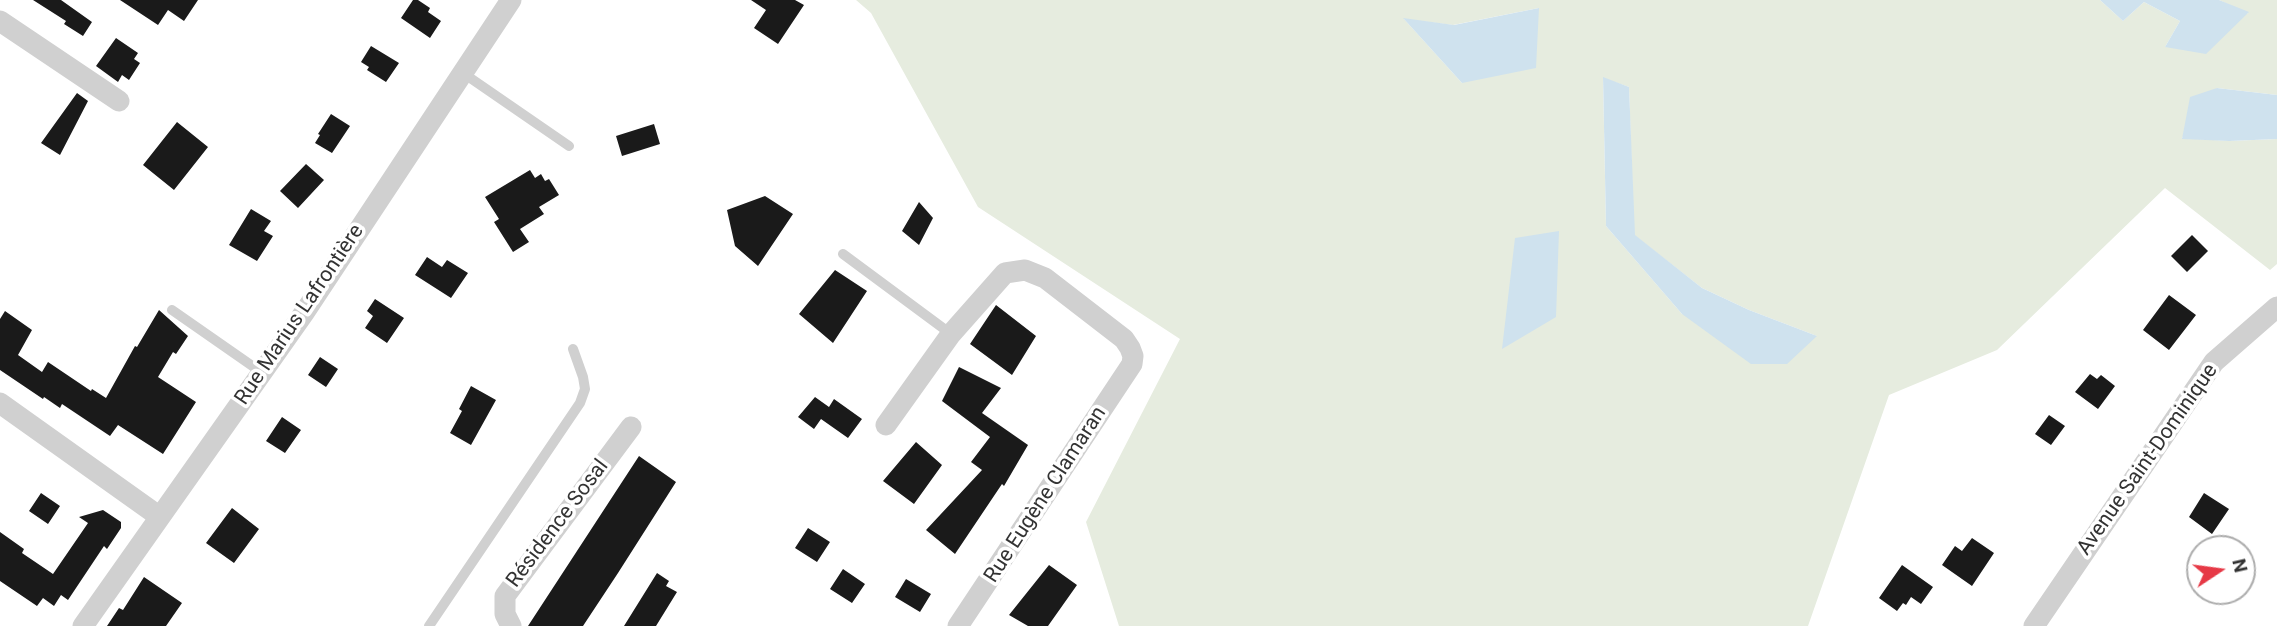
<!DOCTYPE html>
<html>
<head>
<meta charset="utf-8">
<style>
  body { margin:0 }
  #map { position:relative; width:2277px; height:626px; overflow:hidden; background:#fff; font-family:Roboto,sans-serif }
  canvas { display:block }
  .north { position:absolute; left:2186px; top:535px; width:70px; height:70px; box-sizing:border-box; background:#fff; border:2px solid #adadad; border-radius:50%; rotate:77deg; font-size:19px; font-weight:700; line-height:28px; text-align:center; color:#333 }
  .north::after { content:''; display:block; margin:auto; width:24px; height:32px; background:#e63946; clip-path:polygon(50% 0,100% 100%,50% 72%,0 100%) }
</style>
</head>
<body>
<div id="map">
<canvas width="2277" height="626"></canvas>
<div class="north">N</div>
</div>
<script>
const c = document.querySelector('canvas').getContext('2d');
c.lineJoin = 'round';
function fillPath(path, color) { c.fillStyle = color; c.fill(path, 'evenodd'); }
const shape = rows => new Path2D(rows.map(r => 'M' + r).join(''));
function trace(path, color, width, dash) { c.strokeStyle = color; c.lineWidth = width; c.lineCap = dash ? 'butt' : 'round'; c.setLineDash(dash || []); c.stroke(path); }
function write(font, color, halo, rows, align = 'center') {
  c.font = font + ' Roboto,sans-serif'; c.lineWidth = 7; c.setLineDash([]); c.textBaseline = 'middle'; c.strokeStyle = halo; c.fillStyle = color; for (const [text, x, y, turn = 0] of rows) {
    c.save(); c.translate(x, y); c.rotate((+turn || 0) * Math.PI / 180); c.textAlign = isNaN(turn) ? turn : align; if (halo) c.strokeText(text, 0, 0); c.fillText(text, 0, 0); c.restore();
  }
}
fillPath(shape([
  [856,0,2100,0,2123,21,2144,2,2180,21,2165,47,2248,13,2219,0,2277,0,2277,95,2217,88,2182,138,2229,141,2277,139,2277,264,2270,270,2165,188,1997,350,1889,395,1808,626,1119,626,1086,522,1180,339,978,207,871,13],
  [1539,8,1462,83,1404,19,1453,25],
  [1603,78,1629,87,1634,235,1702,288,1749,310,1817,336,1682,314,1606,226]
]), '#e6ecdf');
fillPath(shape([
  [2100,0,2219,0,2249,12,2206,54,2165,47,2180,21,2144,2,2123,21],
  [1539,8,1536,68,1462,83,1403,18,1454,25],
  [1603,77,1629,87,1635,235,1702,288,1749,310,1817,336,1787,364,1751,364,1682,314,1606,226],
  [2217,88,2277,95,2277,139,2229,141,2182,139,2190,97],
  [1559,231,1556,317,1502,349,1515,238]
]), '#cfe2ee');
fillPath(shape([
  [33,0,61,0,92,22,83,36,64,24,66,21],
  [120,0,198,0,184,21,168,10,158,25],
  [413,0,418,0,430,8,428,12,441,21,430,38,401,18],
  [751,0,795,0,804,5,778,44,754,28,766,10],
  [116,38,138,53,134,59,140,63,129,80,122,75,118,82,96,66],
  [371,46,399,63,386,82,367,70,369,67,361,62],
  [77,93,88,101,60,155,41,143],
  [331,114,350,126,332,153,315,143,320,135,318,134],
  [177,122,208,147,174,190,143,165],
  [654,124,660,144,622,156,616,136],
  [306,164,324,180,298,208,280,191],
  [530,170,535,178,541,174,545,181,549,179,559,195,539,207,544,214,520,229,529,242,513,252,494,222,499,219,485,197],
  [765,196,793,214,758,266,735,246,727,210],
  [919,202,933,218,919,245,902,231],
  [251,209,271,221,264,231,273,236,257,261,229,245],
  [2192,235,2208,251,2187,272,2171,256],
  [427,257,442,267,447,260,468,273,451,298,415,275],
  [835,270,867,291,833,343,799,314],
  [2169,295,2196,315,2169,350,2143,330],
  [375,299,404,318,387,343,365,328,373,316,367,311],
  [996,305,1036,336,1012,375,970,344],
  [159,310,188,336,176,354,173,352,158,377,196,402,163,454,118,425,110,436,62,404,60,408,44,397,43,399,0,370,0,319,5,311,32,330,18,355,42,372,48,362,91,391,92,389,106,398,135,346,137,347],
  [320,357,338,369,326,387,308,375],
  [959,367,1001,388,982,413,1028,445,1004,486,1002,484,955,554,926,530,982,470,971,462,990,437,942,401],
  [2090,374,2097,379,2101,375,2115,386,2098,409,2075,392],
  [471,386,496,400,471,445,450,433,462,411,459,409],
  [815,397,829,407,834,399,862,419,848,438,821,419,814,429,798,417],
  [2049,415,2065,426,2051,445,2035,434],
  [282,417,301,430,285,453,266,441],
  [916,442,942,465,914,504,883,481],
  [639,456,676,482,618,573,583,626,528,626],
  [41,493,60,506,48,524,29,511],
  [2204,493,2229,509,2212,534,2189,517],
  [232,508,259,529,234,563,206,543],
  [103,510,121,522,121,528,107,549,104,546,68,600,61,595,54,606,43,598,37,606,0,581,0,532,24,549,22,553,53,574,88,523,79,517],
  [808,528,830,542,817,562,795,548],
  [1972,538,1994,553,1972,586,1942,565,1955,546,1962,551],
  [1049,565,1077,585,1048,626,1028,626,1009,615],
  [1902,565,1933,587,1921,604,1911,597,1906,605,1903,603,1897,611,1879,598],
  [843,569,865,584,852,603,830,589],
  [657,573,669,581,666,586,677,592,656,626,624,626],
  [144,577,182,603,166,626,107,626,119,608,123,610],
  [906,579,931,594,920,612,895,597]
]), '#1a1a1a');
trace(shape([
  [463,73,569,146],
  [843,254,951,334],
  [172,310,261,372],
  [429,626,580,403,585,389,583,377,573,349]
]), '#d0d0d0', 10);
trace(shape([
  [0,21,119,101],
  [0,403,160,517],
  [886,425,951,334,1005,273,1025,270,1045,278,1124,339,1130,348,1133,356,1132,364,958,626],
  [83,626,304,313,511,0],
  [511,626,505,614,505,596,631,427],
  [2034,626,2214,362,2277,307]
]), '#d0d0d0', 21);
write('21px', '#333', '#fff', [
  ["Rue Marius Lafrontière",300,315,-56],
  ["Avenue Saint-Dominique",2148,460,-55],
  ["Rue Eugène Clamaran",1046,495,-57],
  ["Résidence Sosal",558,524,-53]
]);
</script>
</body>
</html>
